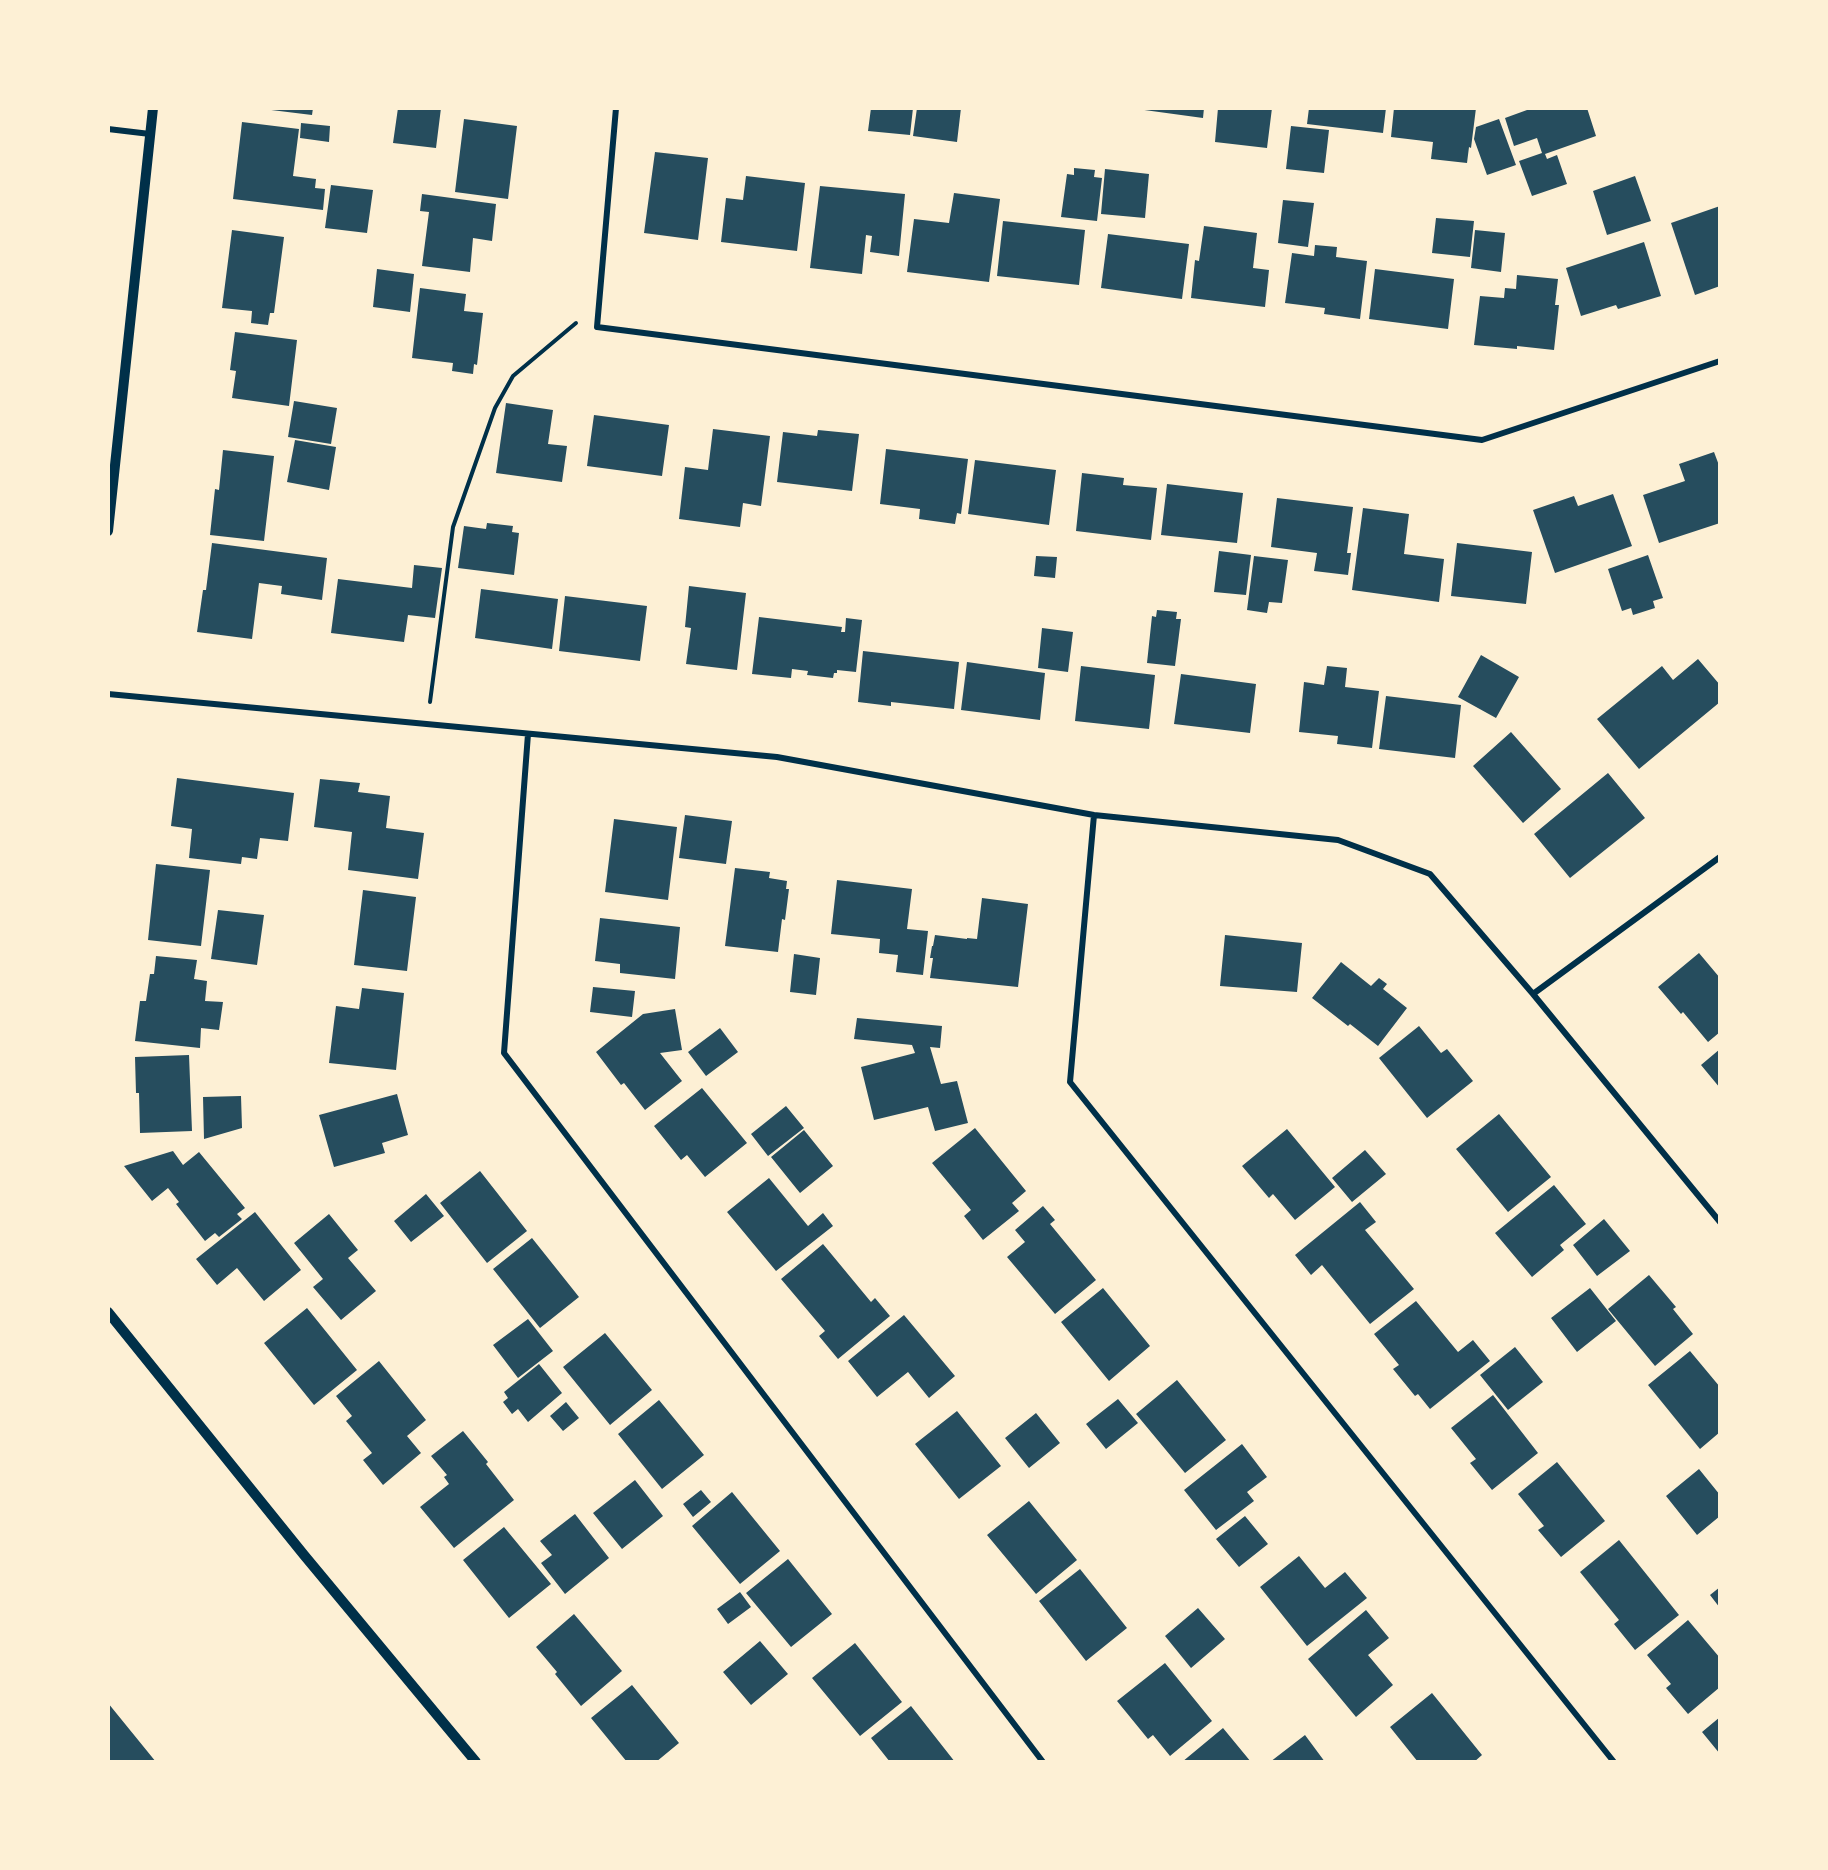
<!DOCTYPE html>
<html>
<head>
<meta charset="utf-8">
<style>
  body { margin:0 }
  #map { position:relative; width:1828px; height:1870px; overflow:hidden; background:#fdf0d5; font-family:"Fira Sans Condensed",sans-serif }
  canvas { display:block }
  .frame { position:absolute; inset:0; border:110px solid #fdf0d5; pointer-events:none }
</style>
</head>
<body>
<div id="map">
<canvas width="1828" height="1870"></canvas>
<div class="frame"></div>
</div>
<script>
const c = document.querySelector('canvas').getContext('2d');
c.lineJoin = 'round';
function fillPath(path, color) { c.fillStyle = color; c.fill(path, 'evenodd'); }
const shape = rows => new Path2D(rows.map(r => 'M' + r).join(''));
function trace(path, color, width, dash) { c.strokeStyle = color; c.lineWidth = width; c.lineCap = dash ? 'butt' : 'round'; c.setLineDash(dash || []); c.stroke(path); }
fillPath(shape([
  [264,108,313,108,312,115,263,109],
  [398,108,441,108,436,148,393,143],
  [871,108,913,108,910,135,868,131],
  [917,108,961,108,957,142,913,136],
  [1137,108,1204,108,1203,118,1137,109],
  [1218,108,1272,108,1267,148,1215,142],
  [1309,108,1386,108,1383,133,1307,124],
  [1394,108,1476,108,1471,148,1469,147,1467,163,1431,159,1433,142,1391,137],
  [1526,108,1587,108,1596,136,1545,154,1547,159,1557,155,1567,184,1532,196,1519,161,1542,153,1537,138,1514,146,1505,118,1527,110],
  [464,119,517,126,508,199,455,192],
  [1499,119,1516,165,1487,175,1474,139,1476,127],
  [242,122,299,129,293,176,316,179,315,188,325,189,323,210,233,199],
  [301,123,330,126,329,142,300,138],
  [1291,126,1329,130,1324,173,1286,169],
  [655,152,708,158,698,240,644,233],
  [1074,168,1095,170,1094,177,1102,178,1097,221,1061,217,1067,174,1074,175],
  [1105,169,1149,174,1145,218,1101,214],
  [746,176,805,183,797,251,721,242,726,198,743,200],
  [1635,176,1651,221,1607,235,1593,191],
  [331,185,373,190,367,233,325,228],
  [820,186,905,194,899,256,870,252,872,236,866,235,862,274,810,268],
  [954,193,1000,199,989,282,907,272,914,219,949,223],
  [422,194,496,204,492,241,473,238,470,272,422,266,429,212,420,211],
  [1283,200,1314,203,1308,247,1278,243],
  [1720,206,1720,286,1695,295,1671,223],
  [1436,218,1474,221,1470,257,1432,253],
  [1003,221,1085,230,1079,285,997,276],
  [1204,226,1257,233,1253,268,1269,270,1265,307,1191,298,1195,260,1199,261],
  [232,230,284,237,274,313,270,313,268,325,251,323,252,311,222,308],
  [1475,230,1505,233,1501,272,1471,268],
  [1108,234,1189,244,1182,299,1101,288],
  [1644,242,1661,296,1618,309,1616,305,1581,316,1566,268],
  [1315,245,1337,247,1336,257,1367,261,1360,319,1324,314,1325,308,1285,303,1292,253,1314,256],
  [377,269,414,274,410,312,373,307],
  [1375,269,1454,279,1448,329,1369,319],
  [1517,275,1558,279,1555,305,1559,305,1554,350,1517,346,1517,349,1474,345,1480,296,1504,298,1505,288,1516,289],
  [420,288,466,294,464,311,483,313,477,365,474,364,473,374,452,371,453,363,412,358],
  [235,332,297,340,289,406,232,398,236,371,230,370],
  [294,401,337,408,331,444,288,437],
  [506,403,553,410,548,444,567,446,562,482,496,473],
  [594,415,669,425,662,476,587,466],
  [713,429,770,436,761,506,743,503,740,527,679,519,685,467,708,470],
  [818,430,859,434,852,491,777,482,783,432,817,436],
  [295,440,336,447,329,490,287,482],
  [886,449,968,459,961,514,957,513,955,524,919,519,920,509,880,504],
  [223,450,274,456,264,541,210,535,215,489,219,490],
  [1714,452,1720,468,1720,523,1659,543,1643,495,1685,481,1679,464],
  [975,460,1056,470,1049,525,968,514],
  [1082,473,1124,478,1123,485,1157,488,1151,540,1076,531],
  [1167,484,1243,493,1237,543,1161,535],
  [1613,494,1632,546,1555,573,1533,510,1574,496,1578,506],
  [1277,498,1353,507,1347,553,1351,553,1348,575,1314,571,1317,553,1271,547],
  [1363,508,1409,514,1404,554,1444,559,1439,602,1352,590],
  [487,523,513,526,512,532,519,533,514,575,458,568,464,526,486,529],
  [212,543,327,558,322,600,281,594,282,586,259,583,252,639,197,632,203,590,206,590],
  [1457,543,1532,552,1526,604,1451,596],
  [1219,551,1251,555,1246,595,1214,592],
  [1648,555,1663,598,1653,601,1655,608,1633,615,1631,608,1622,611,1608,569],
  [1036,556,1057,557,1055,578,1034,576],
  [1254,556,1288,560,1282,603,1269,602,1267,613,1247,610],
  [414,565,442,568,435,618,408,615,404,642,331,633,338,579,412,588],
  [689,586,746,593,737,670,686,664,691,628,685,627],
  [481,589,558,599,552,649,475,638],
  [565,596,647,606,640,661,559,651],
  [1157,610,1177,612,1176,619,1181,619,1175,666,1147,663,1152,616,1156,617],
  [759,617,842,627,841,632,845,632,846,618,862,620,856,672,837,670,837,673,834,673,833,678,807,675,808,671,792,669,791,678,752,674],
  [1042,628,1073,632,1068,672,1038,668],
  [863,651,959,662,954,709,891,702,891,706,858,702],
  [1481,655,1519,677,1496,718,1458,697],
  [1698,659,1720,685,1720,702,1639,769,1597,719,1662,666,1673,680],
  [967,662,1045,673,1040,720,961,710],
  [1081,666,1155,675,1149,729,1075,721],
  [1327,666,1347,668,1345,687,1379,691,1372,748,1337,744,1338,736,1299,732,1304,682,1324,685],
  [1181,674,1256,684,1250,733,1174,724],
  [1386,696,1461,705,1455,758,1379,749],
  [1511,732,1561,789,1523,823,1473,766],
  [1608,773,1645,818,1570,878,1534,834],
  [177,778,294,793,288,841,260,838,257,859,242,857,241,864,189,858,192,829,171,826],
  [320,779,360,783,358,792,390,796,386,828,424,833,418,879,348,870,352,832,314,827],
  [685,815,732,821,726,864,679,858],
  [614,819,677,827,668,900,605,892],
  [156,864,210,870,201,946,148,940],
  [735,868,770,872,769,878,787,881,786,889,789,889,785,920,782,919,778,952,725,946],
  [837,880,912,889,907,929,928,931,923,975,896,972,898,955,879,953,880,939,831,934],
  [363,890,416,897,407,971,354,965],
  [982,898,1028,904,1018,987,930,978,933,958,930,958,932,946,933,946,935,935,967,939,967,938,977,939],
  [218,910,264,915,257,965,211,959],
  [600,918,680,927,675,979,620,973,620,964,595,961],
  [1225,935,1302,943,1297,992,1220,986],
  [1699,953,1720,978,1720,1032,1708,1042,1683,1012,1681,1014,1658,987],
  [794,954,820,958,816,995,790,992],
  [156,956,197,960,194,979,207,981,205,1001,223,1002,219,1030,201,1028,200,1048,135,1041,140,1001,146,1001,150,974,154,974],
  [1341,962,1371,986,1379,978,1387,984,1383,989,1407,1008,1378,1046,1350,1024,1348,1026,1312,998],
  [593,987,635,991,632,1017,590,1012],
  [362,988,404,993,396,1070,329,1063,336,1006,359,1009],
  [675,1009,682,1050,660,1053,682,1081,645,1110,624,1083,621,1085,596,1052,643,1014],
  [857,1018,942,1026,940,1048,930,1047,941,1084,957,1081,968,1123,935,1131,928,1107,874,1120,861,1067,915,1053,912,1045,854,1039],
  [1419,1026,1441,1053,1447,1049,1473,1081,1427,1118,1379,1058],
  [720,1028,738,1052,706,1076,688,1052],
  [1720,1049,1720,1088,1701,1065],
  [189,1055,192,1131,140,1133,139,1093,136,1093,135,1057],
  [702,1088,747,1143,705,1177,687,1155,681,1160,654,1126],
  [397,1094,408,1135,382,1143,385,1153,334,1167,319,1115],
  [241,1096,242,1128,204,1139,203,1097],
  [786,1106,804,1128,768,1156,751,1134],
  [1499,1114,1551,1177,1508,1212,1456,1149],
  [975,1128,1026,1191,1012,1203,1019,1211,983,1240,964,1216,971,1210,932,1163],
  [1287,1129,1335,1187,1295,1220,1273,1194,1269,1198,1242,1166],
  [804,1130,833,1166,800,1193,771,1157],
  [1365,1150,1386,1174,1352,1202,1332,1178],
  [173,1151,183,1165,199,1152,245,1208,237,1214,242,1219,219,1237,215,1233,205,1241,176,1204,179,1202,168,1188,152,1201,124,1166],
  [480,1171,527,1231,487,1263,440,1203],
  [769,1178,808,1226,823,1213,833,1226,776,1271,727,1212],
  [1554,1185,1586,1224,1560,1245,1564,1250,1532,1277,1495,1233],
  [426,1194,444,1216,411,1242,394,1221],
  [1360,1202,1376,1222,1365,1230,1414,1289,1370,1324,1322,1265,1311,1275,1295,1255],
  [1043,1206,1055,1220,1050,1224,1096,1280,1055,1314,1007,1257,1025,1242,1015,1230],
  [255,1212,301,1270,264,1301,237,1268,217,1285,196,1259],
  [329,1214,358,1250,348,1258,376,1291,341,1320,313,1287,323,1279,294,1243],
  [1604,1219,1630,1251,1597,1276,1573,1245],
  [532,1238,579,1297,540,1328,493,1269],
  [823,1244,871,1302,875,1298,890,1316,838,1359,819,1336,825,1331,781,1279],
  [1649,1275,1676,1307,1673,1309,1693,1334,1655,1366,1608,1309],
  [1103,1288,1150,1346,1109,1381,1061,1322],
  [1590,1288,1616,1321,1577,1352,1551,1318],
  [1416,1301,1458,1352,1473,1340,1490,1361,1430,1409,1418,1394,1415,1396,1393,1369,1399,1365,1374,1334],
  [307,1308,357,1370,314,1405,264,1343],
  [904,1315,955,1376,929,1398,908,1372,877,1397,848,1361],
  [528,1319,553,1351,518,1378,493,1345],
  [605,1333,652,1390,610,1425,563,1367],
  [1515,1347,1543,1382,1508,1410,1480,1375],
  [1690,1351,1720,1387,1720,1432,1700,1449,1648,1385],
  [379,1361,426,1420,407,1436,421,1453,383,1485,363,1460,372,1453,346,1421,352,1416,336,1396],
  [539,1364,562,1393,528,1422,518,1409,512,1414,503,1402,508,1398,504,1392],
  [1177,1380,1226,1440,1185,1473,1136,1414],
  [1493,1395,1538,1453,1492,1490,1470,1463,1476,1459,1451,1428],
  [1118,1399,1138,1423,1106,1449,1086,1424],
  [659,1400,704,1455,662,1489,618,1434],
  [566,1402,579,1418,563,1431,550,1416],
  [957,1411,1001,1466,959,1499,915,1444],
  [1036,1413,1060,1443,1029,1468,1005,1438],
  [463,1431,488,1462,486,1464,514,1500,454,1548,420,1507,449,1484,444,1477,447,1475,431,1456],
  [1242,1444,1267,1477,1247,1492,1254,1501,1216,1530,1184,1490],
  [1557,1462,1605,1521,1561,1557,1538,1530,1544,1526,1518,1494],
  [1699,1469,1720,1495,1720,1516,1697,1535,1666,1496],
  [635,1480,663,1516,622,1549,593,1513],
  [701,1490,711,1502,693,1517,683,1504],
  [732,1492,780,1551,740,1584,692,1526],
  [1029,1501,1077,1560,1036,1594,987,1535],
  [575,1514,609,1558,565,1594,541,1563,552,1555,540,1541],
  [1245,1516,1268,1544,1239,1567,1216,1539],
  [504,1527,551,1584,509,1618,463,1560],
  [1619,1540,1679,1615,1635,1650,1614,1624,1619,1620,1580,1572],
  [1299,1556,1325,1588,1345,1572,1367,1598,1307,1646,1260,1587],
  [788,1559,832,1614,791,1647,746,1593],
  [1080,1569,1127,1628,1086,1661,1039,1601],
  [1720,1587,1720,1608,1710,1595],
  [740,1592,751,1607,728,1624,717,1609],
  [1198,1608,1225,1639,1191,1668,1165,1636],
  [1366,1610,1389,1638,1368,1655,1393,1685,1356,1717,1308,1659],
  [574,1614,622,1671,581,1706,555,1674,557,1672,536,1647],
  [1688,1620,1720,1658,1720,1687,1688,1714,1666,1688,1671,1684,1647,1655],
  [760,1641,788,1674,751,1705,723,1672],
  [855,1643,902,1702,860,1736,812,1678],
  [1165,1663,1212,1721,1170,1756,1153,1735,1148,1739,1117,1701],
  [632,1685,679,1743,656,1762,627,1762,591,1718],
  [1432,1693,1482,1755,1474,1762,1418,1762,1390,1727],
  [108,1703,156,1762,108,1762],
  [911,1706,955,1762,890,1762,871,1738],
  [1720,1717,1720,1754,1702,1732],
  [1223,1728,1251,1762,1182,1762],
  [1305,1735,1325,1762,1270,1762]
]), '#264d5e');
trace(shape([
  [430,702,453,527,495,408,513,376,576,323]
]), '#003049', 4);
trace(shape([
  [616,108,597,327,1482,440,1720,361],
  [108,129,150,134],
  [108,694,777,757,1094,815,1338,840,1430,874,1533,994,1720,1222],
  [528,734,504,1053,1043,1762],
  [1094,815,1070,1082,1614,1762],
  [1533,994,1720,857]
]), '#003049', 6);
trace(shape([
  [108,531,153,108],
  [108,1312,304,1555,476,1762]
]), '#003049', 10);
</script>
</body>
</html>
